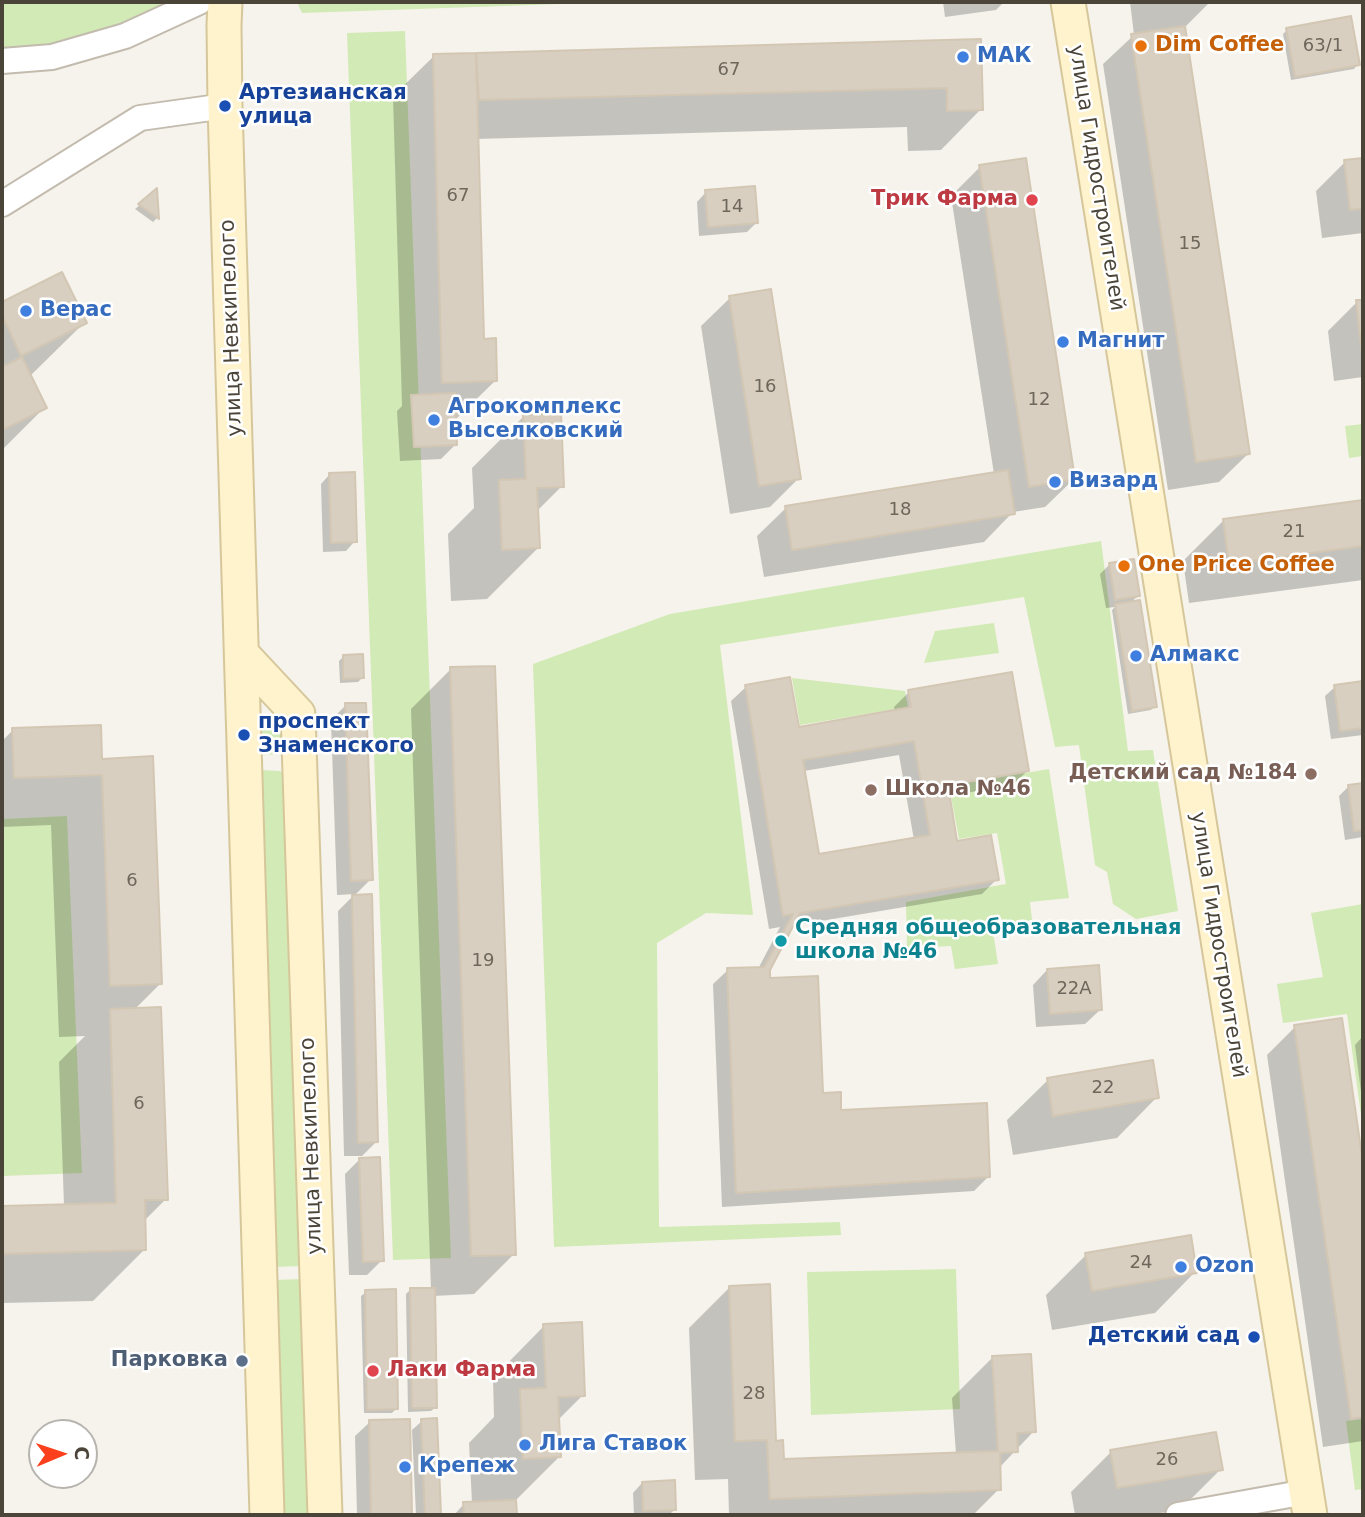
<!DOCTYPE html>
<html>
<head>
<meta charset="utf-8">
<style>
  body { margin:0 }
  #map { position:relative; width:1365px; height:1517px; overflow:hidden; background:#f6f3ec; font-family:"DejaVu Sans",sans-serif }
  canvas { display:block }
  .frame { position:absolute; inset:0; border:4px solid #4b4439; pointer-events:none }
  .north { position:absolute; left:28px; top:1419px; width:70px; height:70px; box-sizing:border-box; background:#fff; border:2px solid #b7b4b0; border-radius:50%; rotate:88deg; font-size:19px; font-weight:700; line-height:28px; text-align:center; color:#4b4439 }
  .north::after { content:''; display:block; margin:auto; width:24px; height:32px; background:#fc3f1d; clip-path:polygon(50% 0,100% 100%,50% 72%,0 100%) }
</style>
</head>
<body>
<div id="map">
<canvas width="1365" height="1517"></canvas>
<div class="frame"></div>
<div class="north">С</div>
</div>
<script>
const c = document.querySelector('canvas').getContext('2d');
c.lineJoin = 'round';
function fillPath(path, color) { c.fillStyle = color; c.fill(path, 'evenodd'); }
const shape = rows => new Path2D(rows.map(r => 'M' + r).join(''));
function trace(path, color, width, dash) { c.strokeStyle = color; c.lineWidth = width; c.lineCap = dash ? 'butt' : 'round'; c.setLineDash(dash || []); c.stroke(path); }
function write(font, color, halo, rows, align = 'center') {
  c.font = font + ' "DejaVu Sans",sans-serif'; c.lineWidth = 5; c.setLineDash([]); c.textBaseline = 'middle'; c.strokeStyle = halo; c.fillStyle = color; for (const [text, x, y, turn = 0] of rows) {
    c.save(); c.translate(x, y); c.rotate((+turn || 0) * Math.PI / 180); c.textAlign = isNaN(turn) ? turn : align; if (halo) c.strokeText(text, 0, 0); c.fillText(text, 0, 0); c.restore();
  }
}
fillPath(shape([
  [2,2,170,2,125,36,2,61],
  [297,2,619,2,302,13],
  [405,31,451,1258,393,1260,347,33],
  [1363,424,1363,456,1349,458,1345,426],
  [1101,541,1128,751,1153,750,1178,911,1136,919,1113,904,1107,872,1095,865,1079,745,1055,747,1024,597,720,645,753,915,706,913,657,943,659,1227,840,1222,841,1235,554,1247,533,664,670,614],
  [994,623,999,653,924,663,935,631],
  [792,678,905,691,908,707,800,725],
  [284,718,285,758,280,754,260,755,252,719],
  [1049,769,1069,898,1030,902,1032,920,992,925,998,964,955,969,951,946,907,948,906,902,1006,884,997,833,959,839,949,786],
  [260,770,280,771,286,776,303,1266,273,1267],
  [67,816,82,1173,2,1176,2,819],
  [1363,904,1363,1129,1347,1014,1283,1023,1277,984,1323,977,1311,913],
  [956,1269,960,1409,811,1415,807,1272],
  [303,1279,312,1515,282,1515,274,1280],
  [1363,1419,1363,1489,1355,1490,1346,1421]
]), '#d2eab5');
fillPath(shape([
  [943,2,1004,2,996,10,945,17],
  [1130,2,1210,2,1184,28,1248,454,1219,482,1168,490,1103,64,1134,35],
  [1287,30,1358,64,1354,69,1291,80,1283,34],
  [979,40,981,109,941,150,908,151,907,127,476,139,482,341,495,381,454,421,456,444,441,459,400,461,397,411,402,406,393,96,434,56],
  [1363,160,1363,233,1322,238,1316,191,1345,162],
  [980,167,1074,479,1045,507,1013,512,984,542,764,577,757,536,786,508,994,474,951,196],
  [156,192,157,218,153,222,135,209],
  [706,192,756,223,747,232,699,236,697,202],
  [61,275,84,323,30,376,45,407,2,450,2,304],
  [730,298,799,478,770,507,730,514,701,326],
  [1363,301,1363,377,1334,381,1328,331,1357,302],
  [523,417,562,486,536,512,538,548,487,599,451,601,448,534,474,508,472,468],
  [330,474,355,541,346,551,323,552,321,484],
  [1363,502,1363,580,1189,603,1183,561,1224,520],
  [1110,564,1138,596,1129,604,1155,706,1151,710,1128,714,1112,610,1115,607,1106,608,1100,574],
  [343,657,362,678,358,682,340,683,339,661],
  [451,669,514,1254,474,1294,433,1296,436,1407,431,1411,408,1412,406,1294,410,1290,431,1290,411,709],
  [1363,683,1363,735,1331,739,1325,696,1335,687],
  [746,687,798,729,895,712,894,707,909,692,1027,771,1013,785,948,796,956,843,997,879,982,894,791,926,768,969,769,980,821,1095,840,1112,989,1176,974,1191,722,1207,713,984,728,970,758,969,780,927,769,929,731,701],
  [899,755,914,840,818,856,804,771],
  [346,705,371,879,354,896,377,1141,362,1156,344,1156,338,911,355,894,337,895,331,720],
  [13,730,100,760,160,984,134,1010,166,1199,144,1221,145,1249,93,1301,2,1303,2,1208,64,1206,59,1062,85,1036,59,1037,51,825,2,827,2,741],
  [1363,785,1363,837,1345,840,1339,796,1348,787],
  [1047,970,1100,1010,1085,1024,1036,1027,1033,985],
  [1341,1020,1363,1175,1363,1441,1323,1447,1267,1055,1295,1027],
  [1363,1036,1363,1091,1361,1092,1355,1045],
  [1048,1080,1157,1097,1117,1138,1013,1155,1007,1120],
  [360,1159,382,1260,367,1275,349,1275,345,1174],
  [1086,1255,1195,1272,1155,1313,1052,1330,1046,1295],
  [729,1288,774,1443,782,1461,956,1454,952,1398,992,1358,1034,1431,998,1469,999,1489,973,1515,729,1515,728,1479,695,1480,689,1328],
  [366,1292,396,1409,392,1413,364,1413,361,1296],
  [544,1326,583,1395,557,1421,559,1457,515,1501,515,1515,454,1515,464,1504,472,1503,469,1443,494,1417,493,1378],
  [409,1421,410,1515,357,1515,355,1436,370,1422],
  [422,1421,440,1514,438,1515,416,1515,412,1430],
  [1111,1452,1221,1469,1180,1510,1147,1515,1075,1515,1071,1492],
  [642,1483,675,1509,669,1515,634,1515,633,1493]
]), '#0003');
const building = shape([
  [1351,16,1360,65,1295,77,1286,28,1351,16],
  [1185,26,1250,454,1196,462,1131,34,1185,26],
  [981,39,983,110,947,111,947,88,479,100,476,53,981,39],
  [476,53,484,339,496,338,497,381,442,383,433,54,476,53],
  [1026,158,1075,479,1029,487,979,165,1026,158],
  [1363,158,1363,208,1350,210,1344,160,1363,158],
  [755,186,758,223,708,227,705,190,755,186],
  [157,188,159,219,138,204,157,188],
  [62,272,87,323,21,356,2,315,2,302,62,272],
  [771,289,801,479,759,486,729,296,771,289],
  [1356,300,1363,300,1363,353,1362,353,1356,300],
  [22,357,47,408,2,430,2,367,22,357],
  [455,393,457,445,414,447,411,395,455,393],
  [561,413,564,487,537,488,540,548,502,550,499,480,526,479,523,415,561,413],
  [1008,470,1015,514,792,550,785,506,1008,470],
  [355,472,357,542,331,543,329,473,355,472],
  [1363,500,1363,546,1229,564,1223,519,1363,500],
  [1134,559,1140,596,1115,600,1109,563,1134,559],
  [1140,600,1157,707,1132,711,1115,604,1140,600],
  [363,654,364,678,343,679,343,655,363,654],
  [495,666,516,1255,471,1256,450,667,495,666],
  [1012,672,1029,771,948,785,957,841,991,835,999,880,800,913,770,970,770,978,818,976,823,1093,841,1092,841,1110,987,1103,990,1177,736,1193,727,968,764,967,793,914,783,916,745,685,790,677,799,727,911,707,908,690,1012,672],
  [914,741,930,835,819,854,803,760,914,741],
  [1363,681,1363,728,1340,731,1334,685,1363,681],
  [345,703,366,703,373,880,351,881,345,703],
  [101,725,102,759,153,756,162,984,110,986,102,775,14,778,12,728,101,725],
  [1363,783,1363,830,1354,831,1348,785,1363,783],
  [372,894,378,1142,358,1143,352,895,372,894],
  [1099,965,1102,1010,1050,1014,1047,969,1099,965],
  [161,1007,168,1200,145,1200,146,1250,2,1254,2,1206,116,1203,110,1009,161,1007],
  [1342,1018,1363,1163,1363,1417,1351,1419,1294,1025,1342,1018],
  [1153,1060,1159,1098,1053,1116,1047,1078,1153,1060],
  [380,1157,384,1261,363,1262,359,1158,380,1157],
  [1191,1235,1197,1273,1092,1291,1085,1253,1191,1235],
  [770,1284,776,1441,783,1440,784,1459,998,1451,992,1356,1031,1354,1036,1432,1017,1433,1018,1452,1000,1453,1001,1490,770,1499,767,1440,735,1441,729,1286,770,1284],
  [410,1288,435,1288,437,1408,412,1408,410,1288],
  [396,1289,398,1409,367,1410,365,1290,396,1289],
  [582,1322,585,1396,558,1397,561,1457,523,1459,520,1389,546,1388,543,1324,582,1322],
  [437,1418,441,1515,425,1515,421,1419,437,1418],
  [410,1419,412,1515,371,1515,369,1420,410,1419],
  [1216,1432,1223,1470,1117,1488,1110,1450,1216,1432],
  [675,1480,676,1510,643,1511,642,1482,675,1480],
  [516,1500,517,1515,464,1515,463,1502,516,1500]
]);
fillPath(building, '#d8cfc1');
trace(building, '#d3c7b4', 2);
const street = shape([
  [2,61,52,57,125,36,199,2],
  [2,204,140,118,225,106],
  [1178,1515,1306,1492]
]);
const secondary = shape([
  [225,2,224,25,225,106,267,1515],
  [1068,2,1310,1515],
  [242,654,298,714,325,1515]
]);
trace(street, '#c2bbae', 28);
trace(secondary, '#d6c79b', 37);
trace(street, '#fff', 24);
trace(secondary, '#fff3cd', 33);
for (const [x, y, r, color] of [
  [1141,46,7,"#e8710a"],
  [963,57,7,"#3f7fe0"],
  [225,106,7,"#1a4fb4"],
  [1032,200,7,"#e0444e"],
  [26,311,7,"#3f7fe0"],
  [1063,342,7,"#3f7fe0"],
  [434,420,7,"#3f7fe0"],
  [1055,482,7,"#3f7fe0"],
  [1124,566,7,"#e8710a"],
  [1136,656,7,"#3f7fe0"],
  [244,735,7,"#1a4fb4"],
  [1311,774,7,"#8d6e63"],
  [871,790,7,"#8d6e63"],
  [781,941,7,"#0f9aa8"],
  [1181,1267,7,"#3f7fe0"],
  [1254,1337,7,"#1a4fb4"],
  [242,1361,7,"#5c6f8a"],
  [373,1371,7,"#e0444e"],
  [525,1445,7,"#3f7fe0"],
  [405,1467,7,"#3f7fe0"]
]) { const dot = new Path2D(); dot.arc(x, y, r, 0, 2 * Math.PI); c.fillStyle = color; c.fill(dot); trace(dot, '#fff', 2.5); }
write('18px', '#6e675b', null, [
  ["63/1",1323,46],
  ["67",729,70],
  ["67",458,196],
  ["14",732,207],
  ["15",1190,244],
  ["16",765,387],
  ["12",1039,400],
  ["18",900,510],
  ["21",1294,532],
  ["6",132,881],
  ["19",483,961],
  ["22А",1074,989],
  ["22",1103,1088],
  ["6",139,1104],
  ["24",1141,1263],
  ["28",754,1394],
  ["26",1167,1460]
]);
write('bold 21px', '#c56008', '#fff', [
  ["Dim Coffee",1155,46],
  ["One Price Coffee",1138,566]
], 'left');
write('bold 21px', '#366cbe', '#fff', [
  ["МАК",977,57],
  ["Верас",40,311],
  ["Магнит",1077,342],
  ["Агрокомплекс",448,408],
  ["Выселковский",448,432],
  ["Визард",1069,482],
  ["Алмакс",1150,656],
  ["Ozon",1195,1267],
  ["Лига Ставок",539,1445],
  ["Крепеж",419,1467]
], 'left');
write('bold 21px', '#164399', '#fff', [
  ["Артезианская",239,94],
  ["улица",239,118],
  ["проспект",258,723],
  ["Знаменского",258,747],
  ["Детский сад",1240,1337,"right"]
], 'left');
write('21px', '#4b4439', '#fff', [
  ["улица Гидростроителей",1096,178,81],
  ["улица Невкипелого",232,328,-92],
  ["улица Гидростроителей",1218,945,81],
  ["улица Невкипелого",312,1146,-92]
]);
write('bold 21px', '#be3a42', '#fff', [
  ["Трик Фарма",1018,200],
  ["Лаки Фарма",387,1371,"left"]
], 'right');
write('bold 21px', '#785e54', '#fff', [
  ["Детский сад №184",1297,774],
  ["Школа №46",885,790,"left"]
], 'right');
write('bold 21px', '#0d838f', '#fff', [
  ["Средняя общеобразовательная",795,929],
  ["школа №46",795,953]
], 'left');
write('bold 21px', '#4e5e75', '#fff', [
  ["Парковка",228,1361]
], 'right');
</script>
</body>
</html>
